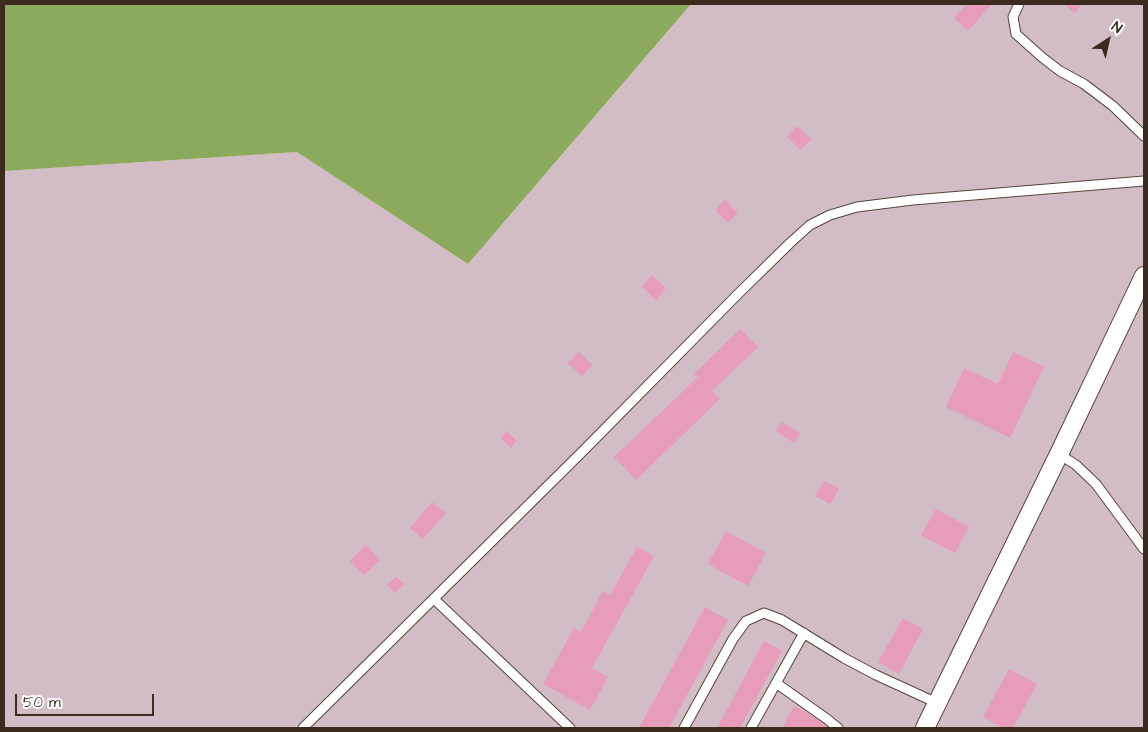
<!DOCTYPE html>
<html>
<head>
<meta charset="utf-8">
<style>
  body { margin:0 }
  #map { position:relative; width:1148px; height:732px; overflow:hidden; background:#f2e1c4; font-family:"Architects Daughter",sans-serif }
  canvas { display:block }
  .frame { position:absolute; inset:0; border:5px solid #3b2a1e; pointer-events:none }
  .north { position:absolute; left:1083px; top:15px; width:50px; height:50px; -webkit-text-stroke:4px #fff; paint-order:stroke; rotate:35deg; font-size:14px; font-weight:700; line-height:20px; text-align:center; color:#3b2a1e }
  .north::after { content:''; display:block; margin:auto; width:18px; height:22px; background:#3b2a1e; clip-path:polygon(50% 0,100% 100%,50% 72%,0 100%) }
  .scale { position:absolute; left:15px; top:694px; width:139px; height:22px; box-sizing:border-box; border:2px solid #3b2a1e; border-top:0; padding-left:6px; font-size:15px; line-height:18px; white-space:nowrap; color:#3b2a1e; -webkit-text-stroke:4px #fff; paint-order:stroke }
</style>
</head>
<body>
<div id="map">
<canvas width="1148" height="732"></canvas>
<div class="frame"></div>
<div class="north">N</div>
<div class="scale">50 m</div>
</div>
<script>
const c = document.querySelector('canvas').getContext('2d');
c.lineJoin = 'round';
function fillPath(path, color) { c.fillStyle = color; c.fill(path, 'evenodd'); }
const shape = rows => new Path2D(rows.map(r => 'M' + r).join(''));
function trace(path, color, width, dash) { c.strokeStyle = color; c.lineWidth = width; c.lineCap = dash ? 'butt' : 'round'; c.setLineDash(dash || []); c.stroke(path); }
fillPath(shape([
  [691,4,1144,4,1144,728,4,728,4,171,297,152,468,264]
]), '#d2bdc6');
fillPath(shape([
  [4,4,691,4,468,264,297,152,4,171]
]), '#8caa5e');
fillPath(shape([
  [967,4,992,4,968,31,954,18],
  [1064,4,1083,4,1074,13],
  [797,126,811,139,801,150,787,137],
  [725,200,738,213,728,223,715,210],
  [652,275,666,288,656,300,642,287],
  [740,329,758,347,712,391,720,399,636,480,614,457,698,377,694,374],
  [579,352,592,365,582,376,568,363],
  [1013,352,1044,367,1010,438,946,407,964,368,998,384],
  [782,422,800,433,794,443,776,431],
  [507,431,517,441,511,448,501,438],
  [824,481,839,489,830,504,815,496],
  [432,502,446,513,423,539,410,528],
  [936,509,969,527,955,553,921,535],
  [726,531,766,553,748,586,708,564],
  [366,545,380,560,364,575,350,561],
  [637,547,654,556,592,668,608,677,590,710,543,684,574,628,581,632,603,591,610,595],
  [396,577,404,584,395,593,387,585],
  [705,607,728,620,669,728,639,728],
  [903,618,923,629,899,674,878,662],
  [764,641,782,651,740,728,717,728],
  [1009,669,1037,684,1013,728,1003,728,983,717],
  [794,706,832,726,831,728,782,728]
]), '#e79cb9');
const lane = shape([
  [1019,4,1013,17,1016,34,1043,58,1060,71,1084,84,1113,106,1144,136],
  [1059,454,1076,465,1096,484,1144,549],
  [434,599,570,728],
  [776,683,827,719,838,728],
  [303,728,583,451,738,294,790,243,810,225,830,215,857,207,913,200,1144,181],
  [684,728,733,639,746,621,764,613,782,620,844,658,876,675,937,703],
  [751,728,804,633]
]);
const street = shape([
  [925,728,1059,454,1144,276]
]);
trace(lane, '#564537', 11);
trace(street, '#564537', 20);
trace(lane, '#fff', 9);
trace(street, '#fff', 18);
</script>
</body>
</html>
